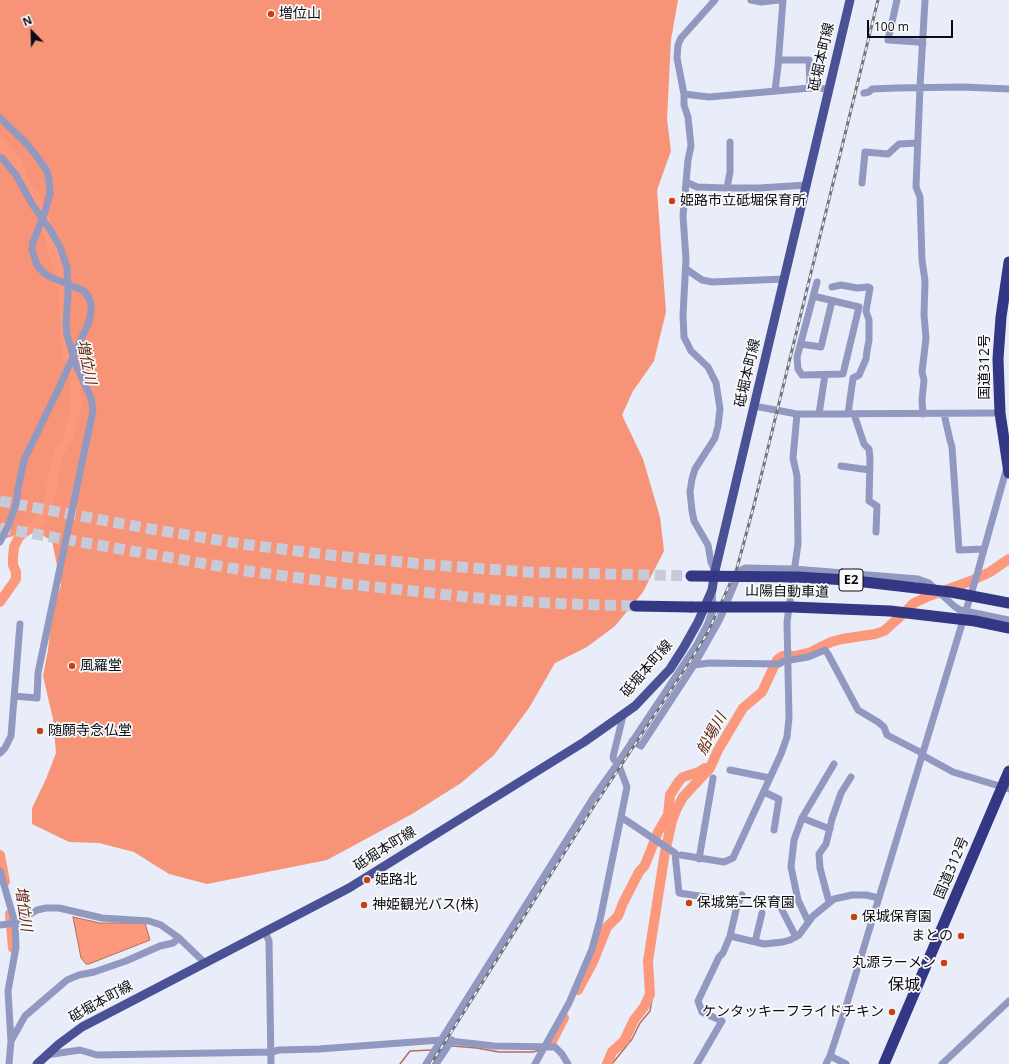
<!DOCTYPE html>
<html>
<head>
<meta charset="utf-8">
<style>
  body { margin:0 }
  #map { position:relative; width:1009px; height:1064px; overflow:hidden; background:#e9ecf9; font-family:"Open Sans",sans-serif }
  canvas { display:block }
  .north { position:absolute; left:12px; top:12px; width:40px; height:40px; -webkit-text-stroke:3px #fafafa; paint-order:stroke; rotate:337deg; font-size:11px; font-weight:700; line-height:16px; text-align:center; color:#0a0c16 }
  .north::after { content:''; display:block; margin:auto; width:14px; height:18px; background:#0a0c16; clip-path:polygon(50% 0,100% 100%,50% 72%,0 100%) }
  .scale { position:absolute; left:867px; top:20px; width:86px; height:18px; box-sizing:border-box; border:2px solid #0a0c16; border-top:0; padding-left:5px; font-size:12px; line-height:14px; white-space:nowrap; color:#0a0c16; -webkit-text-stroke:3px #fafafa; paint-order:stroke }
</style>
</head>
<body>
<div id="map">
<canvas width="1009" height="1064"></canvas>
<div class="north">N</div>
<div class="scale">100 m</div>
</div>
<script>
const c = document.querySelector('canvas').getContext('2d');
c.lineJoin = 'round';
function fillPath(path, color) { c.fillStyle = color; c.fill(path, 'evenodd'); }
const shape = rows => new Path2D(rows.map(r => 'M' + r).join(''));
function trace(path, color, width, dash) { c.strokeStyle = color; c.lineWidth = width; c.lineCap = dash ? 'butt' : 'round'; c.setLineDash(dash || []); c.stroke(path); }
function write(font, color, halo, rows, align = 'center') {
  c.font = font + ' "Open Sans","Noto Sans JP",sans-serif'; c.lineWidth = 3.5; c.setLineDash([]); c.textBaseline = 'middle'; c.strokeStyle = halo; c.fillStyle = color; for (const [text, x, y, turn = 0] of rows) {
    c.save(); c.translate(x, y); c.rotate((+turn || 0) * Math.PI / 180); c.textAlign = isNaN(turn) ? turn : align; if (halo) c.strokeText(text, 0, 0); c.fillText(text, 0, 0); c.restore();
  }
}
fillPath(shape([
  [0,0,678,0,671,40,667,119,671,151,657,190,666,312,654,361,633,391,622,415,643,459,660,517,664,551,643,592,615,626,587,647,555,663,529,708,494,755,461,783,412,814,327,860,207,884,169,874,134,852,99,843,69,842,32,824,32,808,46,779,56,753,53,719,43,676,48,650,52,611,61,585,52,541,33,530,0,540]
]), '#f79377');
const water = shape([
  [73,917,100,923,145,923,150,940,89,964,86,964,81,958,73,917]
]);
fillPath(water, '#fc987b');
trace(water, '#b36e5d', 1);
trace(shape([
  [452,1046,477,1048,499,1052,533,1052,540,1050],
  [400,1064,410,1051,431,1050],
  [612,1064,632,1039,640,1023,650,1011,652,999,650,994]
]), '#b36e5d', 1.5);
trace(shape([
  [0,143,17,163,25,184,36,197,45,220,50,242,60,274,63,293,66,347,68,358,76,378,75,392,76,398,76,411,75,416,71,423,69,436,58,455,46,514,37,525,26,531,19,537,14,547,13,557,13,565,16,572,16,579,0,602],
  [0,855,5,882],
  [10,914,13,948],
  [578,990,593,962,607,927,618,916,623,903,639,872,645,865,658,832,668,815,670,795,679,781,683,777,699,772,705,768],
  [551,1043,564,1018],
  [607,1064,612,1052,624,1041,634,1020,644,1007,650,994,648,961,665,852,672,821,677,808,683,797,710,768,718,750,743,708,762,692,777,660,783,656,795,656,811,652,831,642,842,639,875,634,884,631,904,613,914,603,929,596,971,581,990,572,1009,559]
]), '#fc987b', 10);
trace(shape([
  [0,501,145,528,242,544,338,556,433,565,526,572,691,576],
  [0,528,247,571,338,583,496,600,568,604,635,606]
]), '#c8cad7', 11, [11, 5.5]);
trace(shape([
  [751,0,761,2,779,0],
  [897,0,888,40,918,42,923,44],
  [779,60,809,60,810,88],
  [775,91,778,66,783,0],
  [864,93,869,92,872,89,896,88,963,87,1009,89],
  [684,94,709,97,810,88,829,89],
  [0,118,25,142,38,158,47,171,49,180,50,193],
  [0,158,2,158,16,175,32,204,51,231,60,247,67,267,68,295,66,322,67,335,76,365,91,398,93,410,38,673,37,698,14,696],
  [686,182,697,187,727,188,759,188,807,185],
  [862,183,865,152,888,154,899,144,917,143],
  [727,188,730,172,730,142],
  [33,242,32,250,37,265],
  [686,269,702,280,712,282,784,279],
  [832,287,841,285,857,288,868,287,870,288,866,311,869,320,869,340,867,351,866,359,859,375,853,378,848,414],
  [88,296,91,304,91,311,89,322],
  [813,296,859,307,843,374,802,375,798,369,797,357,817,282],
  [801,344,821,347,832,301],
  [754,406,797,414,1000,413],
  [819,414,825,375],
  [854,414,864,444,869,449,870,459,869,501,877,506,876,532],
  [923,414,922,400,924,380,922,372,926,338,924,315,925,281,922,260,920,197,916,187,920,87,925,0],
  [944,414,950,440,952,447,959,550,984,549],
  [841,466,870,470],
  [0,542,9,524,16,504,18,489,24,460,57,392],
  [715,571,711,562,708,545,694,521,692,511,690,492,692,479,695,469,715,438,718,426,720,409,716,383,708,367,691,351,684,337,683,315,686,259,683,216,688,160,691,146,688,117,684,105,684,94,677,58,678,45,681,38,715,0],
  [694,665,709,663,779,664,784,661,808,657,825,650,828,654,858,710,878,722,884,727,887,735,920,752,922,755,953,772,1009,789],
  [632,741,641,746,694,665,720,619,740,571,745,568,794,569,918,579,929,583,954,606,960,610,1009,620],
  [0,753,5,748,11,736,20,624],
  [730,770,770,778],
  [764,792,779,799,774,830],
  [621,817,675,853,679,893,719,899],
  [802,818,830,829],
  [681,855,724,862,733,858,781,754,787,737,789,718,787,622,798,544,797,476,793,458,797,414],
  [699,859,713,778],
  [0,871,15,923,16,947,8,991,11,1041,9,1064],
  [829,902,820,868,819,854,826,844,832,819,841,793,851,777],
  [780,906,796,937],
  [808,921,798,900,791,867,794,840,802,818,834,764],
  [0,925,15,923,37,910,46,908,59,908,102,918,149,921,161,925,179,938,204,962],
  [265,932,269,941,271,1064],
  [730,936,737,906,742,895],
  [755,942,762,913],
  [11,1041,25,1016,67,980,79,975,94,972,126,961,160,946,173,943,179,938],
  [46,1055,80,1050,97,1055,271,1052,279,1050,319,1049,441,1040,494,1046,555,1047,562,1054,568,1064],
  [830,1056,846,1064],
  [426,1064,593,798,618,763,696,646,708,623,713,608,712,590],
  [436,1064,452,1040],
  [535,1064,569,1003,592,949,600,920,627,787,618,763,614,760,613,757,623,716],
  [697,1064,722,1021,702,1012,698,1001,719,957,723,953,730,936,764,944,783,942,790,940,799,935,813,916,834,899,852,895,866,895,879,898],
  [826,1064,830,1056,844,1013,978,571,1007,467],
  [942,1064,1009,1001]
]), '#9299c0', 7);
trace(shape([
  [37,1064,59,1044,82,1027,349,888,584,742,635,706,670,669,684,647,698,622,712,590,715,571,850,0]
]), '#4a5295', 9);
trace(shape([
  [1009,262,1001,317,998,359,1000,413,1009,473],
  [635,606,691,607],
  [884,1064,1009,771]
]), '#333784', 11);
const rail = shape([
  [431,1064,592,809,689,663,708,632,737,568,754,505,878,0]
]);
trace(rail, '#727580', 3);
trace(rail, '#fafafa', 1.5, [4.5]);
trace(shape([
  [33,242,45,212,50,193],
  [37,265,42,271,48,276,77,288,84,291,88,296],
  [57,392,89,322]
]), '#9299c0', 7);
trace(shape([
  [691,576,797,577,847,580,951,592,1009,603],
  [691,607,792,607,890,611,975,621,1009,628]
]), '#333784', 11);
for (const [x, y, r, color] of [
  [271,14,4,"#c84013"],
  [672,201,4,"#c84013"],
  [72,666,4,"#c84013"],
  [40,731,4,"#c84013"],
  [367,880,4,"#c84013"],
  [689,903,4,"#c84013"],
  [364,905,4,"#c84013"],
  [854,917,4,"#c84013"],
  [961,936,4,"#c84013"],
  [944,963,4,"#c84013"],
  [892,1012,4,"#c84013"]
]) { const dot = new Path2D(); dot.arc(x, y, r, 0, 2 * Math.PI); c.fillStyle = color; c.fill(dot); trace(dot, '#fafafa', 1.5); }
for (const [x, y, w] of [
  [851,580,24]
]) { const box = new Path2D(); box.roundRect(x - w / 2, y - 11, w, 22, 3); c.fillStyle = '#fafafa'; c.fill(box); trace(box, '#0a0c16', 1); }
write('bold 13px', '#0a0c16', null, [
  ["E2",851,580]
]);
write('14px', '#0a0c16', '#fafafa', [
  ["増位山",279,14],
  ["姫路市立砥堀保育所",680,201],
  ["風羅堂",80,666],
  ["随願寺念仏堂",48,731],
  ["姫路北",375,880],
  ["保城第二保育園",697,903],
  ["神姫観光バス(株)",372,905],
  ["保城保育園",862,917],
  ["まとの",953,936,"right"],
  ["丸源ラーメン",936,963,"right"],
  ["ケンタッキーフライドチキン",884,1012,"right"]
], 'left');
write('14px', '#0a0c16', '#fafafa', [
  ["砥堀本町線",822,57,-77],
  ["国道312号",985,367,-90],
  ["砥堀本町線",748,373,-77],
  ["山陽自動車道",787,592,1],
  ["砥堀本町線",647,669,-49],
  ["砥堀本町線",385,849,-32],
  ["国道312号",952,868,-67],
  ["砥堀本町線",101,1002,-29]
]);
write('italic 15px', '#622412', '#fafafa', [
  ["増位川",86,362,79],
  ["船場川",712,734,-61],
  ["増位川",23,909,82]
]);
write('16px', '#0a0c16', '#fafafa', [
  ["保城",904,985]
]);
</script>
</body>
</html>
